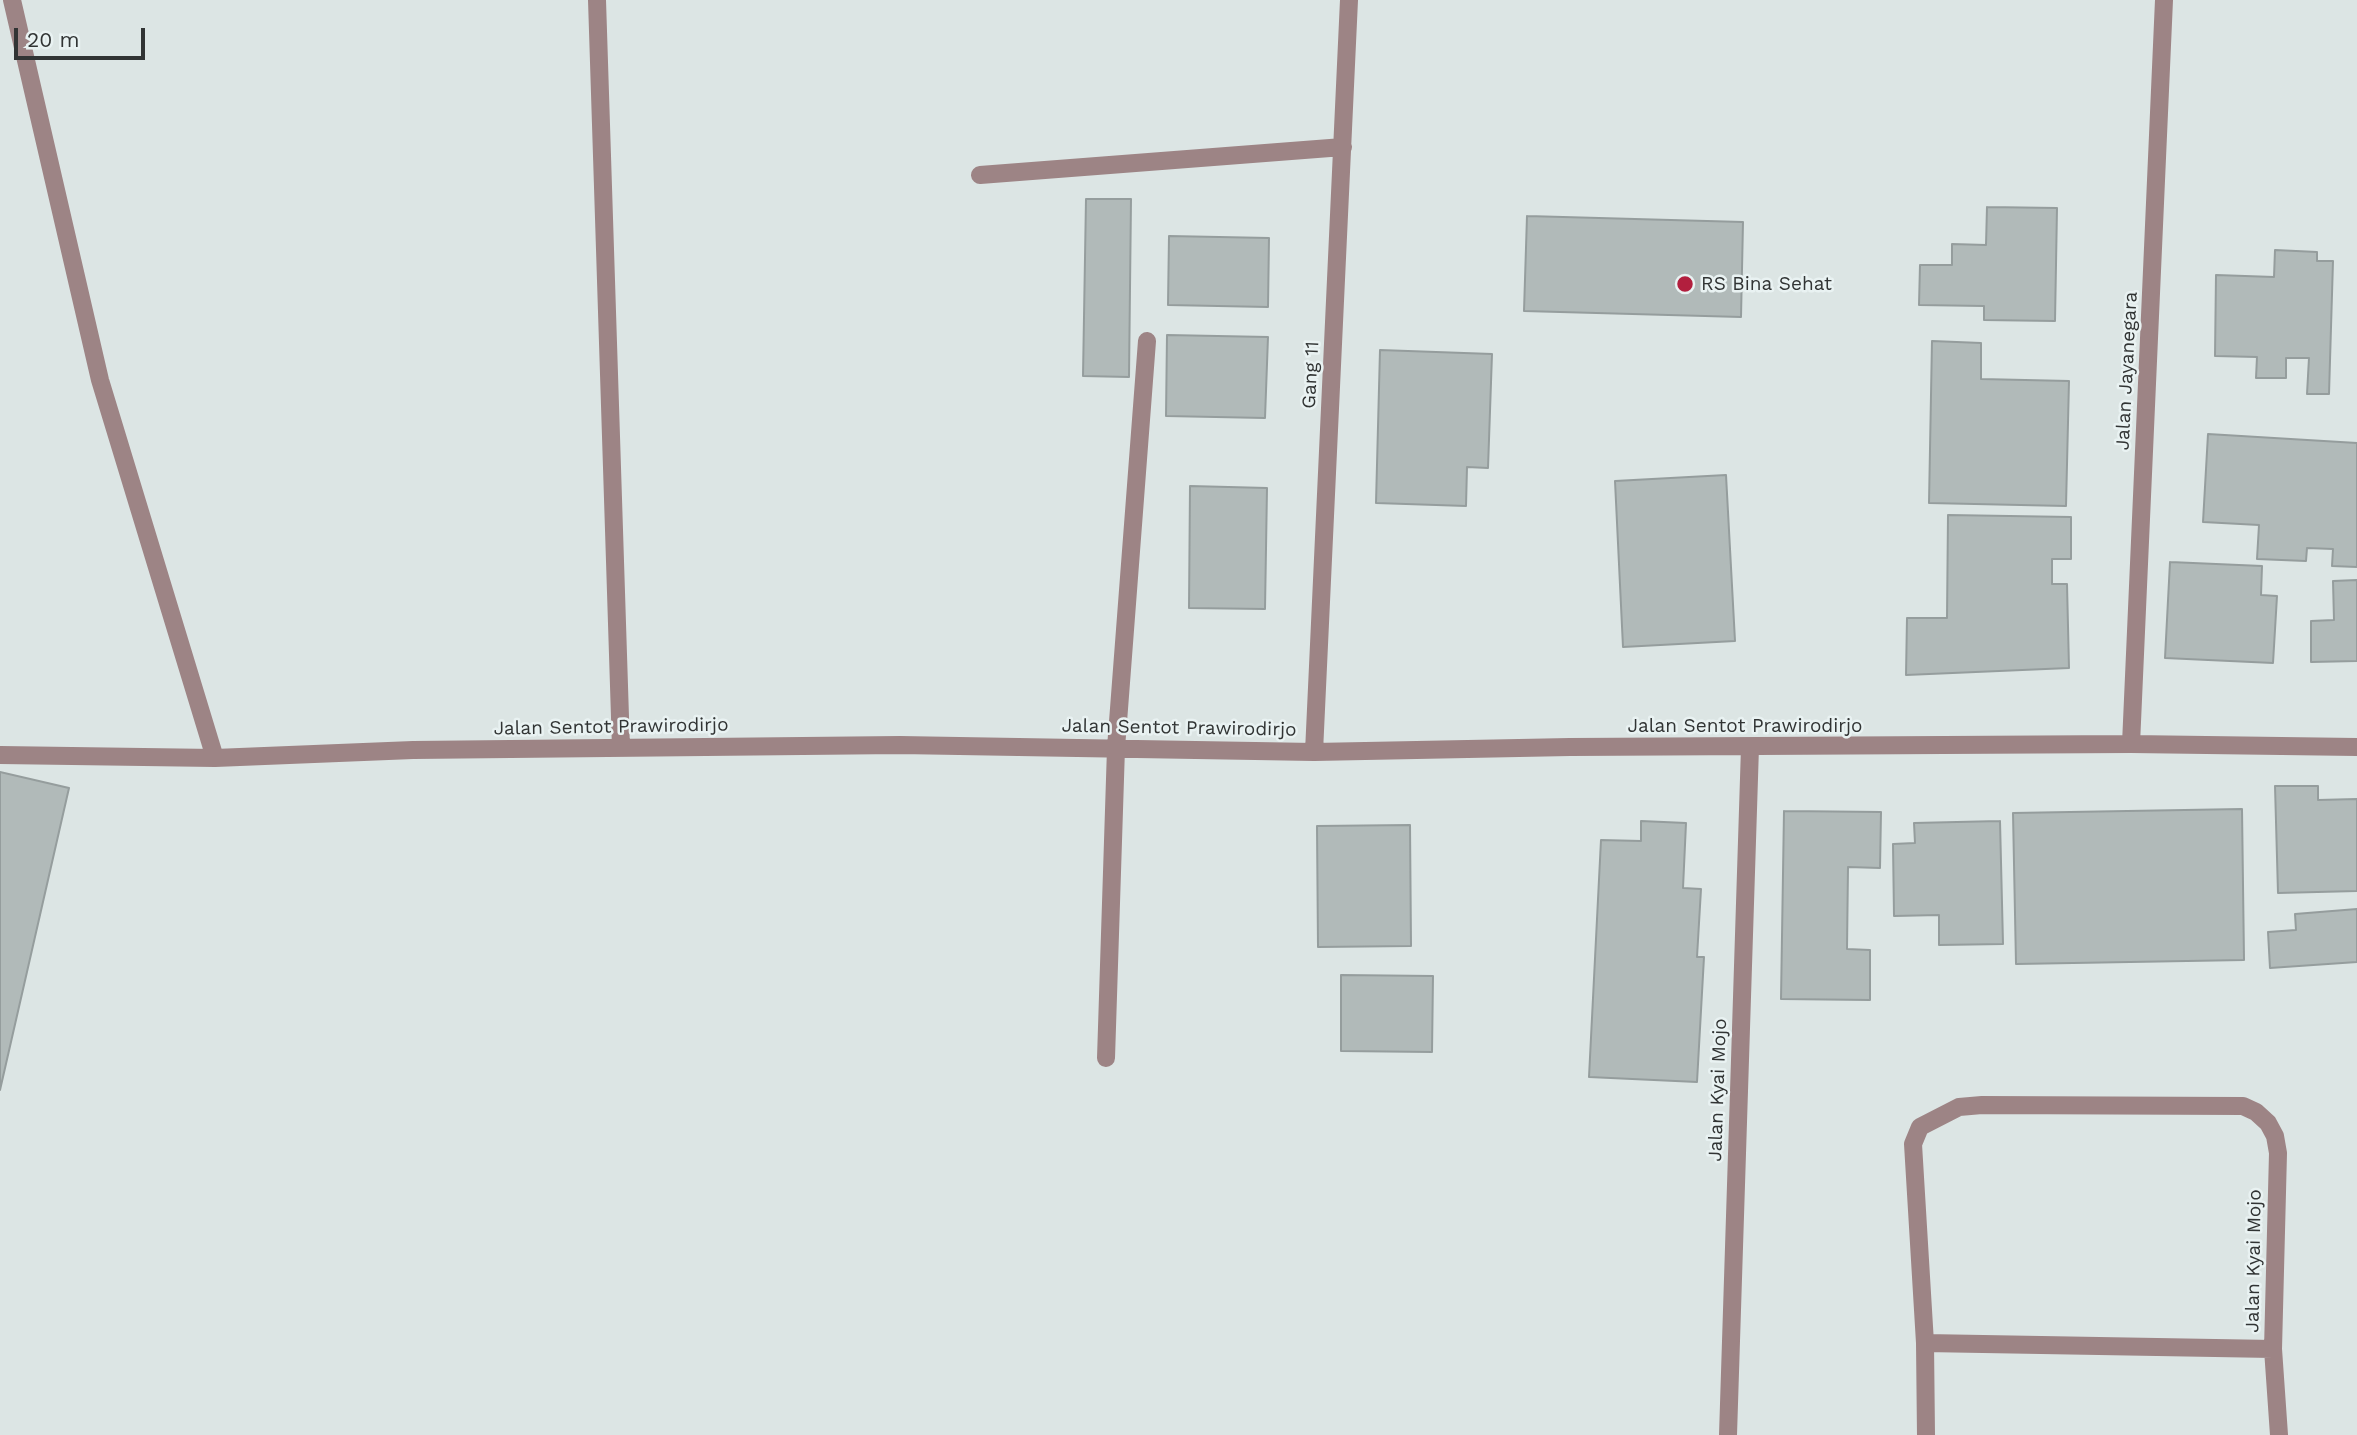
<!DOCTYPE html>
<html>
<head>
<meta charset="utf-8">
<style>
  body { margin:0 }
  #map { position:relative; width:2357px; height:1435px; overflow:hidden; background:#dce5e4; font-family:"Work Sans",sans-serif }
  canvas { display:block }
  .scale { position:absolute; left:14px; top:28px; width:131px; height:32px; box-sizing:border-box; border:4px solid #313434; border-top:0; padding-left:9px; font-size:21px; line-height:24px; white-space:nowrap; color:#313434; -webkit-text-stroke:5px #e9f2f2; paint-order:stroke }
</style>
</head>
<body>
<div id="map">
<canvas width="2357" height="1435"></canvas>
<div class="scale">20 m</div>
</div>
<script>
const c = document.querySelector('canvas').getContext('2d');
c.lineJoin = 'round';
function fillPath(path, color) { c.fillStyle = color; c.fill(path, 'evenodd'); }
const shape = rows => new Path2D(rows.map(r => 'M' + r).join(''));
function trace(path, color, width, dash) { c.strokeStyle = color; c.lineWidth = width; c.lineCap = dash ? 'butt' : 'round'; c.setLineDash(dash || []); c.stroke(path); }
function write(font, color, halo, rows, align = 'center') {
  c.font = font + ' "Work Sans",sans-serif'; c.lineWidth = 5; c.setLineDash([]); c.textBaseline = 'middle'; c.strokeStyle = halo; c.fillStyle = color; for (const [text, x, y, turn = 0] of rows) {
    c.save(); c.translate(x, y); c.rotate((+turn || 0) * Math.PI / 180); c.textAlign = isNaN(turn) ? turn : align; if (halo) c.strokeText(text, 0, 0); c.fillText(text, 0, 0); c.restore();
  }
}
const building = shape([
  [1086,199,1131,199,1129,377,1083,376,1086,199],
  [1987,207,2057,208,2055,321,1984,320,1984,306,1919,305,1920,265,1952,265,1952,244,1986,245,1987,207],
  [1527,216,1743,222,1741,317,1524,311,1527,216],
  [1169,236,1269,238,1268,307,1168,305,1169,236],
  [2275,250,2317,252,2317,261,2333,261,2329,394,2307,394,2309,358,2286,358,2286,378,2256,378,2257,357,2215,356,2216,275,2274,277,2275,250],
  [1167,335,1268,337,1265,418,1166,416,1167,335],
  [1932,341,1981,343,1981,379,2069,381,2066,506,1929,503,1932,341],
  [1380,350,1492,354,1488,468,1467,467,1466,506,1376,503,1380,350],
  [2208,434,2357,443,2357,567,2332,566,2333,549,2307,548,2306,561,2257,559,2259,525,2203,522,2208,434],
  [1726,475,1735,641,1623,647,1615,481,1726,475],
  [1190,486,1267,488,1265,609,1189,608,1190,486],
  [1948,515,2071,517,2071,559,2052,559,2052,584,2067,584,2069,668,1906,675,1907,618,1947,618,1948,515],
  [2170,562,2262,566,2261,595,2277,596,2273,663,2165,658,2170,562],
  [2357,580,2357,661,2311,662,2311,621,2334,620,2333,581,2357,580],
  [0,772,69,788,0,1090,0,772],
  [2275,786,2318,786,2318,800,2357,799,2357,891,2278,893,2275,786],
  [2242,809,2244,960,2016,964,2013,813,2242,809],
  [1784,811,1881,812,1880,868,1848,867,1847,949,1870,950,1870,1000,1781,999,1784,811],
  [1641,821,1686,823,1683,888,1701,889,1697,957,1704,957,1697,1082,1589,1077,1601,840,1641,841,1641,821],
  [2000,821,2003,944,1939,945,1939,915,1894,916,1893,844,1915,843,1914,823,2000,821],
  [1410,825,1411,946,1318,947,1317,826,1410,825],
  [2357,909,2357,962,2270,968,2268,932,2296,930,2295,914,2357,909],
  [1341,975,1433,976,1432,1052,1341,1051,1341,975]
]);
fillPath(building, '#b1bab9');
trace(building, '#959d9d', 2);
trace(shape([
  [12,0,100,380,215,758],
  [597,0,621,748],
  [980,175,1343,147],
  [2131,744,2164,0],
  [1314,752,1349,0],
  [0,755,215,758,413,750,900,745,1314,752,1570,747,2131,744,2357,747],
  [1106,1058,1116,748,1147,341],
  [1925,1343,2273,1349],
  [1728,1435,1750,747],
  [1926,1435,1925,1343,1913,1144,1920,1127,1959,1107,1982,1105,2243,1106,2256,1112,2268,1123,2275,1136,2278,1153,2273,1349,2279,1435]
]), '#9d8485', 18);
for (const [x, y, r, color] of [
  [1685,284,9,"#b21f3e"]
]) { const dot = new Path2D(); dot.arc(x, y, r, 0, 2 * Math.PI); c.fillStyle = color; c.fill(dot); trace(dot, '#e9f2f2', 2.5); }
write('19px', '#313434', '#e9f2f2', [
  ["RS Bina Sehat",1701,284]
], 'left');
write('19px', '#313434', '#e9f2f2', [
  ["Jalan Jayanegara",2127,371,-87],
  ["Gang 11",1311,375,-87],
  ["Jalan Sentot Prawirodirjo",1745,726],
  ["Jalan Sentot Prawirodirjo",611,727,-1],
  ["Jalan Sentot Prawirodirjo",1179,728,1],
  ["Jalan Kyai Mojo",1718,1090,-88],
  ["Jalan Kyai Mojo",2254,1261,-89]
]);
</script>
</body>
</html>
